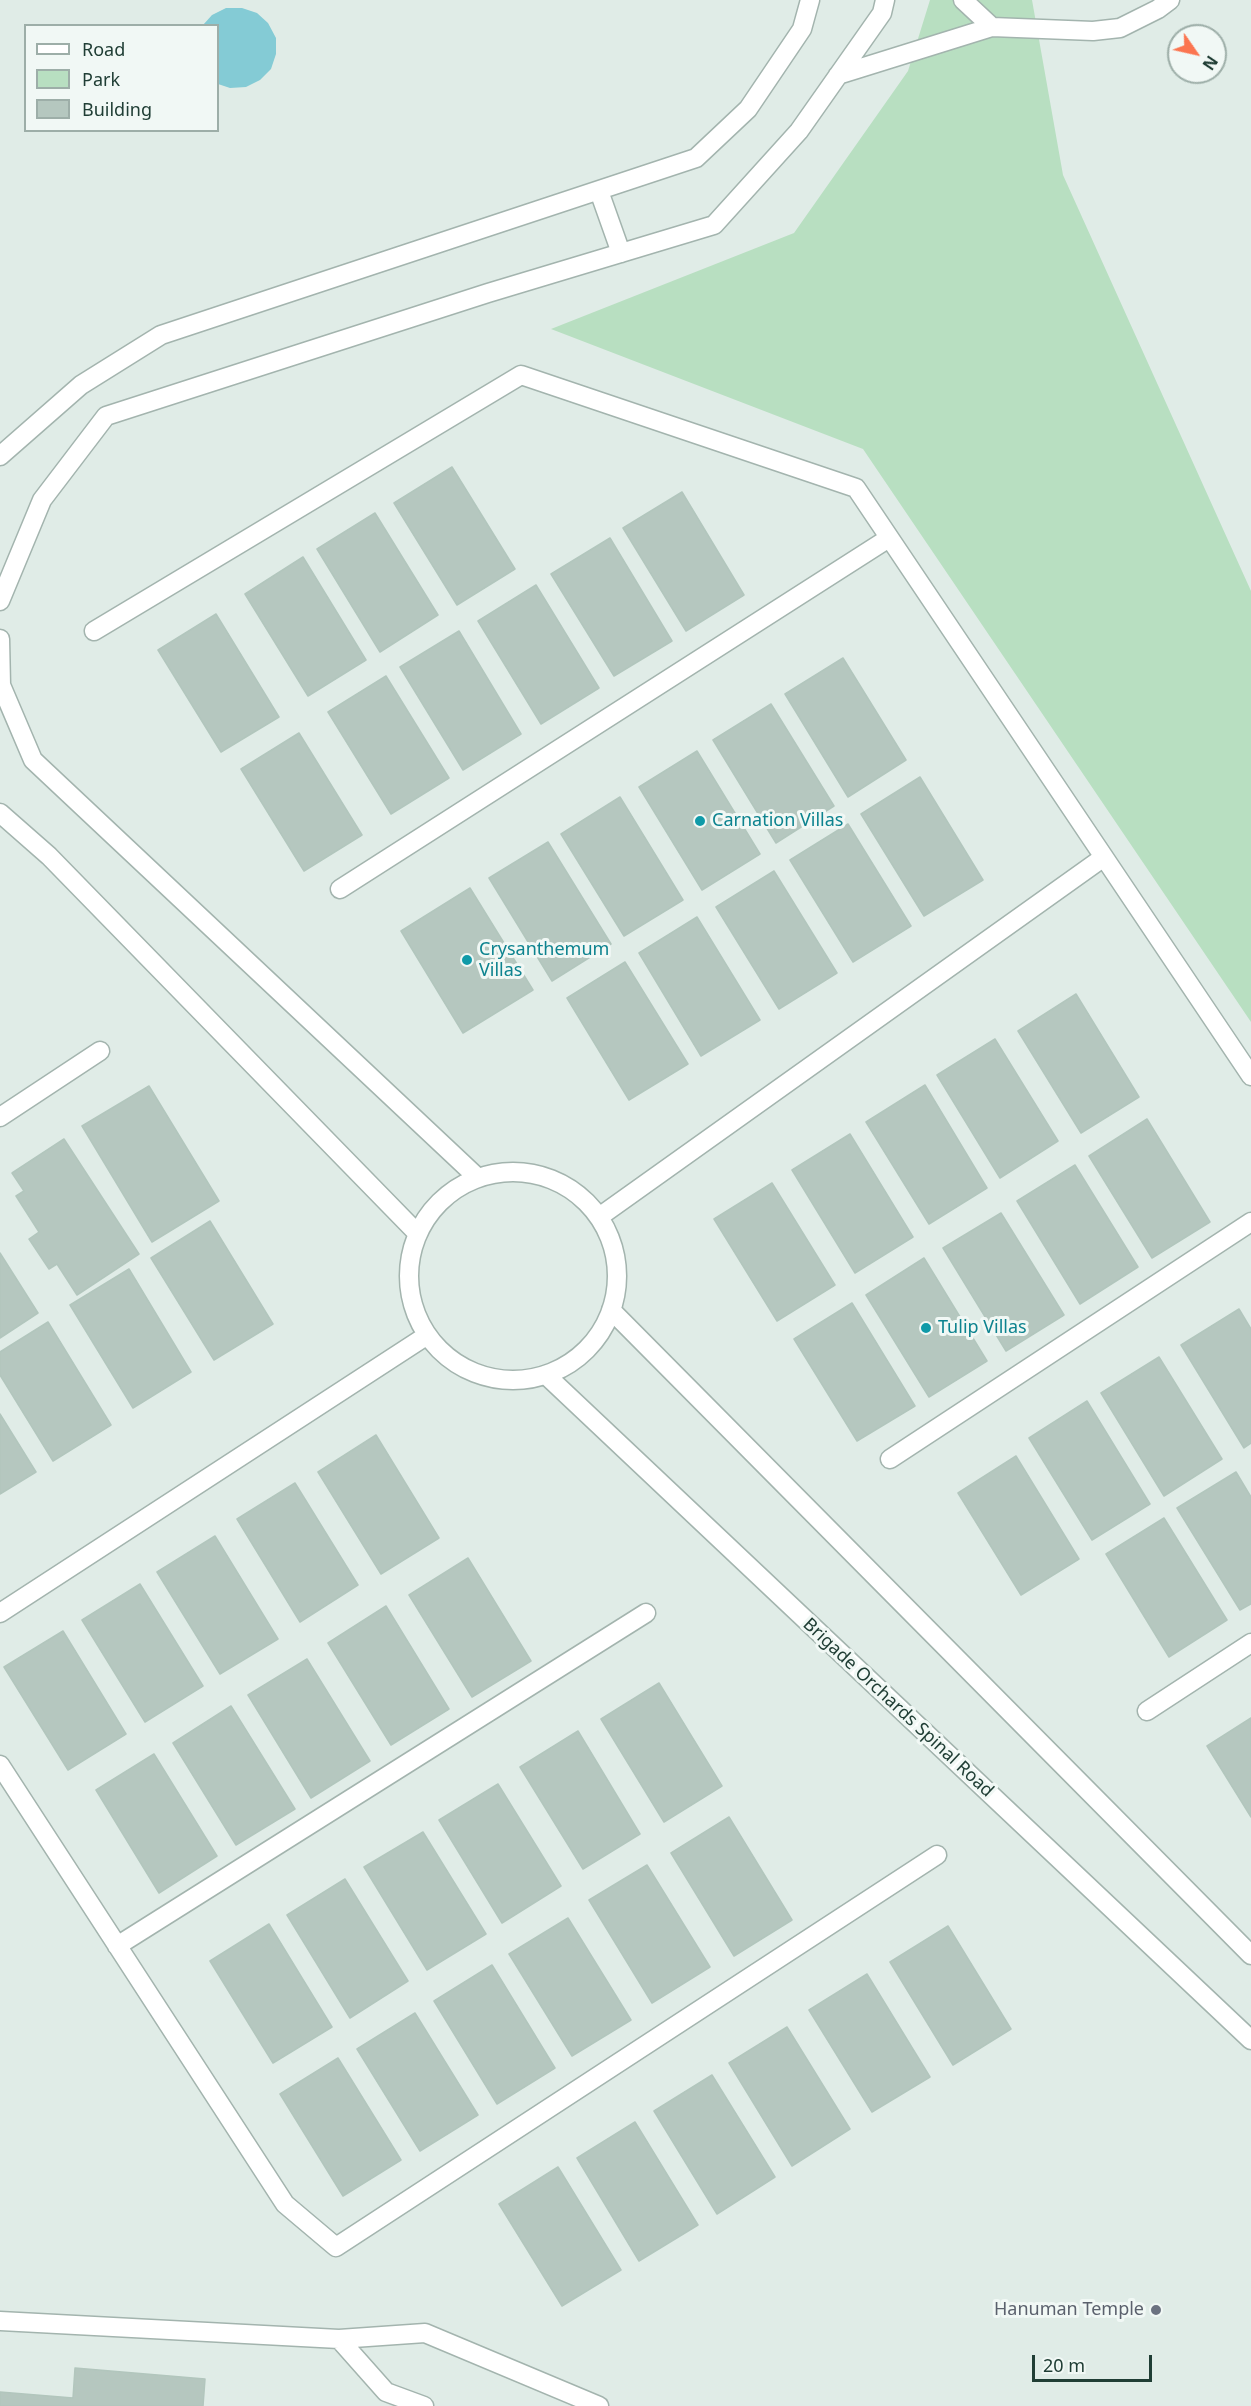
<!DOCTYPE html>
<html>
<head>
<meta charset="utf-8">
<style>
  body { margin:0 }
  #map { position:relative; width:1251px; height:2406px; overflow:hidden; background:#e0ece7; font-family:"Noto Sans",sans-serif }
  canvas { display:block }
  .legend { position:absolute; left:24px; top:24px; width:195px; height:108px; box-sizing:border-box; background:#f1f8f5; border:2px solid #9daea8; margin:0; padding:8px 10px; list-style:none; font-size:18px; color:#203e35 }
  .legend li { display:flex; align-items:center; gap:12px; height:30px }
  .legend b { width:30px; border:2px solid #9daea8 }
  .north { position:absolute; left:1167px; top:24px; width:60px; height:60px; box-sizing:border-box; background:#f1f8f5; border:2px solid #9daea8; border-radius:50%; rotate:124deg; font-size:16px; font-weight:700; line-height:24px; text-align:center; color:#203e35 }
  .north::after { content:''; display:block; margin:auto; width:21px; height:27px; background:#fb7550; clip-path:polygon(50% 0,100% 100%,50% 72%,0 100%) }
  .scale { position:absolute; left:1032px; top:2355px; width:120px; height:27px; box-sizing:border-box; border:3px solid #203e35; border-top:0; padding-left:8px; font-size:18px; line-height:21px; white-space:nowrap; color:#203e35; -webkit-text-stroke:4px #f1f8f5; paint-order:stroke }
</style>
</head>
<body>
<div id="map">
<canvas width="1251" height="2406"></canvas>
<ul class="legend">
<li><b style="height:8px;background:#fff"></b>Road</li>
<li><b style="height:16px;background:#b8dfc1"></b>Park</li>
<li><b style="height:16px;background:#b5c7bf"></b>Building</li>
</ul>
<div class="north">N</div>
<div class="scale">20 m</div>
</div>
<script>
const c = document.querySelector('canvas').getContext('2d');
c.lineJoin = 'round';
function fillPath(path, color) { c.fillStyle = color; c.fill(path, 'evenodd'); }
const shape = rows => new Path2D(rows.map(r => 'M' + r).join(''));
function trace(path, color, width, dash) { c.strokeStyle = color; c.lineWidth = width; c.lineCap = dash ? 'butt' : 'round'; c.setLineDash(dash || []); c.stroke(path); }
function write(font, color, halo, rows, align = 'center') {
  c.font = font + ' "Noto Sans",sans-serif'; c.lineWidth = 6; c.setLineDash([]); c.textBaseline = 'middle'; c.strokeStyle = halo; c.fillStyle = color; for (const [text, x, y, turn = 0] of rows) {
    c.save(); c.translate(x, y); c.rotate((+turn || 0) * Math.PI / 180); c.textAlign = isNaN(turn) ? turn : align; if (halo) c.strokeText(text, 0, 0); c.fillText(text, 0, 0); c.restore();
  }
}
fillPath(shape([
  [930,0,1032,0,1063,175,1251,591,1251,1022,863,449,551,329,794,233,908,71]
]), '#b8dfc1');
fillPath(shape([
  [226,8,242,8,257,13,268,23,276,38,276,54,271,69,260,80,246,87,230,88,218,84,218,26,203,25,212,15]
]), '#84cbd5');
const building = shape([
  [452,467,515,569,457,605,394,503,452,467],
  [682,492,744,595,686,631,623,528,682,492],
  [375,513,438,615,380,652,317,549,375,513],
  [610,538,672,641,614,676,551,574,610,538],
  [303,557,366,660,308,696,245,594,303,557],
  [536,585,599,688,541,724,478,621,536,585],
  [216,614,279,717,221,752,158,650,216,614],
  [459,631,521,734,463,770,400,667,459,631],
  [843,658,906,760,848,797,785,694,843,658],
  [386,676,449,778,391,814,328,712,386,676],
  [771,704,834,806,776,843,713,740,771,704],
  [299,733,362,835,304,871,241,769,299,733],
  [697,751,760,854,702,890,639,787,697,751],
  [920,777,983,880,924,916,861,814,920,777],
  [620,797,683,900,624,936,561,834,620,797],
  [848,824,911,926,853,962,790,860,848,824],
  [548,842,611,944,552,981,489,878,548,842],
  [774,871,837,973,779,1009,716,907,774,871],
  [470,888,533,990,463,1033,401,931,470,888],
  [697,917,760,1020,701,1056,639,953,697,917],
  [625,962,688,1064,629,1100,567,998,625,962],
  [1076,994,1139,1097,1081,1133,1018,1031,1076,994],
  [995,1039,1058,1141,1000,1178,937,1075,995,1039],
  [925,1085,987,1188,929,1224,866,1122,925,1085],
  [149,1086,219,1201,152,1242,82,1126,149,1086],
  [1147,1119,1210,1222,1152,1258,1089,1156,1147,1119],
  [850,1134,913,1237,855,1273,792,1170,850,1134],
  [64,1139,139,1254,77,1295,57,1264,49,1269,29,1239,39,1232,16,1196,24,1191,12,1173,64,1139],
  [1075,1165,1138,1267,1080,1304,1017,1201,1075,1165],
  [772,1183,835,1285,777,1321,714,1219,772,1183],
  [1001,1213,1064,1315,1006,1351,943,1248,1001,1213],
  [210,1221,273,1324,214,1360,151,1258,210,1221],
  [0,1253,38,1313,0,1338,0,1253],
  [924,1258,987,1361,929,1397,866,1295,924,1258],
  [129,1269,191,1372,133,1408,70,1305,129,1269],
  [852,1303,915,1406,857,1441,794,1339,852,1303],
  [1239,1309,1251,1329,1251,1443,1244,1448,1181,1345,1239,1309],
  [48,1322,111,1425,53,1461,0,1375,0,1352,48,1322],
  [1159,1357,1222,1459,1164,1496,1101,1393,1159,1357],
  [1087,1401,1150,1504,1092,1540,1029,1438,1087,1401],
  [0,1414,36,1472,0,1494,0,1414],
  [376,1435,439,1538,381,1574,318,1472,376,1435],
  [1016,1456,1079,1559,1021,1595,958,1493,1016,1456],
  [1236,1472,1251,1497,1251,1604,1240,1610,1177,1508,1236,1472],
  [295,1483,358,1585,300,1622,237,1519,295,1483],
  [1164,1518,1227,1620,1169,1657,1106,1554,1164,1518],
  [215,1536,278,1639,220,1674,157,1572,215,1536],
  [468,1558,531,1661,472,1697,409,1595,468,1558],
  [140,1584,203,1686,145,1722,82,1620,140,1584],
  [386,1606,449,1709,391,1745,328,1643,386,1606],
  [63,1631,126,1734,68,1770,4,1667,63,1631],
  [307,1659,370,1761,311,1798,248,1695,307,1659],
  [659,1683,722,1786,664,1822,601,1719,659,1683],
  [231,1706,295,1809,236,1845,173,1743,231,1706],
  [1251,1718,1251,1817,1207,1746,1251,1718],
  [578,1731,640,1834,583,1869,520,1767,578,1731],
  [154,1754,217,1856,159,1893,96,1790,154,1754],
  [498,1784,561,1886,502,1923,439,1820,498,1784],
  [729,1817,792,1920,734,1956,671,1853,729,1817],
  [423,1832,486,1934,427,1970,364,1867,423,1832],
  [647,1865,710,1967,652,2003,589,1900,647,1865],
  [345,1879,408,1981,350,2018,287,1915,345,1879],
  [568,1918,631,2020,572,2056,509,1954,568,1918],
  [269,1924,332,2027,273,2063,210,1961,269,1924],
  [948,1926,1011,2029,953,2065,890,1962,948,1926],
  [492,1965,555,2068,497,2104,434,2001,492,1965],
  [867,1974,930,2077,872,2112,809,2010,867,1974],
  [415,2013,478,2115,420,2151,357,2049,415,2013],
  [787,2027,850,2129,792,2166,729,2063,787,2027],
  [338,2058,401,2160,343,2196,280,2094,338,2058],
  [712,2075,775,2177,717,2214,654,2111,712,2075],
  [635,2122,698,2225,639,2261,577,2158,635,2122],
  [558,2167,621,2270,562,2306,499,2204,558,2167],
  [75,2368,205,2379,203,2406,0,2406,0,2392,73,2398,75,2368]
]);
fillPath(building, '#b5c7bf');
trace(building, '#b2c6bd', 1.5);
const street = shape([
  [963,0,992,27],
  [838,75,992,27,1093,31,1120,28,1158,9,1170,0],
  [599,191,621,253],
  [0,456,81,385,161,335,696,158,748,109,802,29,810,0],
  [0,601,42,500,106,416,488,293,714,225,799,131,882,13,885,0],
  [94,631,521,375,856,488,1251,1076],
  [0,639,1,685,33,760,478,1178],
  [0,813,49,856,418,1234],
  [340,889,889,538],
  [0,1117,100,1051],
  '409 1276a104 104 0 1 1 208 0a104 104 0 1 1-208 0Z',
  [599,1217,1104,857],
  [611,1310,1251,1955],
  [546,1375,1251,2040],
  [890,1459,1251,1222],
  [0,1613,426,1336],
  [1147,1711,1251,1643],
  [0,1765,285,2204,336,2247,937,1855],
  [117,1946,646,1613],
  [0,2321,339,2339,425,2333,599,2406],
  [339,2339,386,2392,424,2406]
]);
trace(street, '#a3b4ae', 21);
trace(street, '#fff', 18);
for (const [x, y, r, color] of [
  [700,821,6,"#0f9aa8"],
  [467,960,6,"#0f9aa8"],
  [926,1328,6,"#0f9aa8"],
  [1156,2310,6,"#6b7280"]
]) { const dot = new Path2D(); dot.arc(x, y, r, 0, 2 * Math.PI); c.fillStyle = color; c.fill(dot); trace(dot, '#f1f8f5', 2); }
write('18px', '#0d838f', '#f1f8f5', [
  ["Carnation Villas",712,821],
  ["Crysanthemum",479,950],
  ["Villas",479,971],
  ["Tulip Villas",938,1328]
], 'left');
write('18px', '#203e35', '#f1f8f5', [
  ["Brigade Orchards Spinal Road",898,1708,43]
]);
write('18px', '#5b616d', '#f1f8f5', [
  ["Hanuman Temple",1144,2310]
], 'right');
</script>
</body>
</html>
